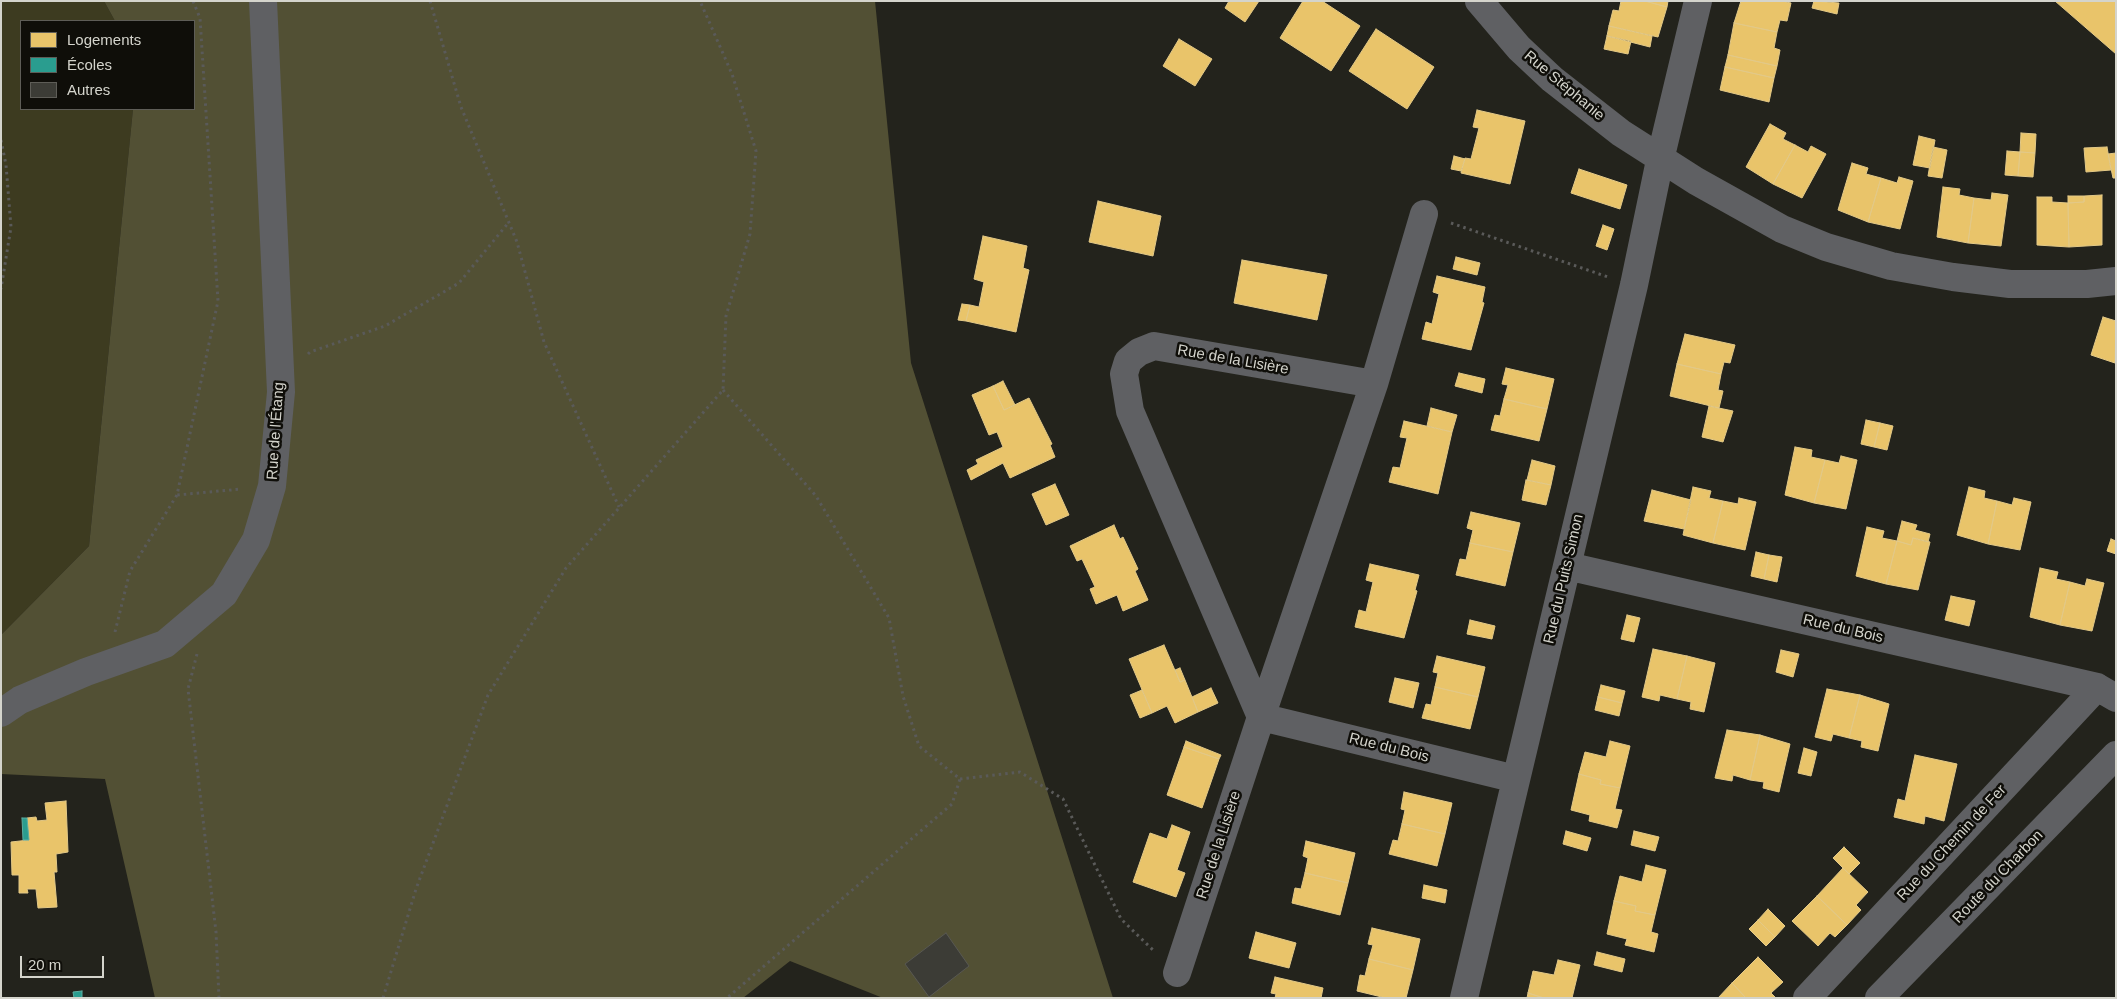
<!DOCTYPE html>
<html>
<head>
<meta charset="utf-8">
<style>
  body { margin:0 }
  #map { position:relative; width:2117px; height:999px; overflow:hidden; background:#23231c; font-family:Helvetica,sans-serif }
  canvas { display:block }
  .frame { position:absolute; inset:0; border:2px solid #d4d4cc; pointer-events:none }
  .legend { position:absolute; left:20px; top:20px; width:175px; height:90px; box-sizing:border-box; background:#0f0e09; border:1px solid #5e5d57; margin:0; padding:6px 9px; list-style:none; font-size:15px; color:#d4d4cc }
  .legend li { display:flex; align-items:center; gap:10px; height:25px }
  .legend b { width:25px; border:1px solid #5e5d57 }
  .scale { position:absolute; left:20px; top:956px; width:84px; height:22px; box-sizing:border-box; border:2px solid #d4d4cc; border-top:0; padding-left:6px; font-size:15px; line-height:18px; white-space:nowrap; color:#d4d4cc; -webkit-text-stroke:4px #0f0e09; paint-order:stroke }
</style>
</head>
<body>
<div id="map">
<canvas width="2117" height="999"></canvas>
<div class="frame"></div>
<ul class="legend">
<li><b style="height:14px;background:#e9c46a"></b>Logements</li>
<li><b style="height:14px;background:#2a9d8f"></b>Écoles</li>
<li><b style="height:14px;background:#3c3c36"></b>Autres</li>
</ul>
<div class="scale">20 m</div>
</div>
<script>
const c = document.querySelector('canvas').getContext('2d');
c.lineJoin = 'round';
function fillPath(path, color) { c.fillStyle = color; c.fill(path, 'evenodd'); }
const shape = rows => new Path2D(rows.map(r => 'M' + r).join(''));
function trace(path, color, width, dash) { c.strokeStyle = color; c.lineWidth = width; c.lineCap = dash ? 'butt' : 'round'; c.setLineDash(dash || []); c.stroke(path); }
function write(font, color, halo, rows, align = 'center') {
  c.font = font + ' Helvetica,sans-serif'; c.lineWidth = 5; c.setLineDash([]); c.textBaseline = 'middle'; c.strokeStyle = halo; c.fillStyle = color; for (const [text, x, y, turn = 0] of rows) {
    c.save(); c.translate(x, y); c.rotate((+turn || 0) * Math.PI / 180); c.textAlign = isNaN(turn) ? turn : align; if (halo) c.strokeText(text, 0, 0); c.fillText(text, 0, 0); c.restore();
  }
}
fillPath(shape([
  [1,1,104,1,115,21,21,21,21,109,133,109,89,546,1,635]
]), '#3d3b20');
fillPath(shape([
  [104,1,875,1,911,363,1113,998,883,998,790,961,743,998,155,998,105,779,1,774,1,635,89,546,133,109,194,109,194,21,115,21]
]), '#525034');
const homes = shape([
  [1229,1,1259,1,1245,22,1225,8,1229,1],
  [1303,1,1322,1,1360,26,1331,71,1280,38,1303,1],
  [1621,1,1645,1,1667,7,1658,37,1609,26,1613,10,1619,11,1621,1],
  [1645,1,1668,1,1667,7,1645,1],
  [1741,1,1782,1,1791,3,1787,21,1780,20,1777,32,1734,23,1741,1],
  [1814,1,1839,3,1837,14,1812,8,1814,1],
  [2055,1,2116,1,2116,54,2055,1],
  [1734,23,1777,32,1774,48,1780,50,1777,66,1728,55,1734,23],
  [1609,26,1652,36,1650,47,1607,36,1609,26],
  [1376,29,1434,67,1407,109,1349,71,1376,29],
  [1607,36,1631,41,1628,54,1604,49,1607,36],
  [1179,39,1212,59,1195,86,1163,66,1179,39],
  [1728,55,1777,66,1774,78,1725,67,1728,55],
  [1725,67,1774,78,1769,102,1720,90,1725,67],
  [1477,110,1525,121,1510,184,1461,173,1465,158,1471,159,1479,128,1473,127,1477,110],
  [1770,124,1786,133,1783,139,1795,145,1773,184,1746,167,1770,124],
  [2021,133,2036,134,2035,153,2020,152,2021,133],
  [1919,136,1935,140,1930,168,1913,165,1919,136],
  [1795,145,1808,152,1811,146,1826,154,1802,198,1773,184,1795,145],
  [1933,147,1947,150,1942,178,1928,176,1933,147],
  [2107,147,2111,170,2086,172,2084,148,2107,147],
  [2007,151,2020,152,2018,176,2005,175,2007,151],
  [2020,152,2035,153,2033,177,2018,176,2020,152],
  [2116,153,2116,178,2113,178,2108,154,2116,153],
  [1454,156,1465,159,1461,171,1451,169,1454,156],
  [1852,163,1868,168,1866,174,1881,178,1868,222,1838,210,1852,163],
  [1579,169,1627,185,1620,209,1571,193,1579,169],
  [1899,177,1913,181,1900,229,1868,222,1881,178,1897,183,1899,177],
  [1943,187,1960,189,1959,195,1974,198,1968,243,1937,237,1943,187],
  [1992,193,2008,195,2001,246,1968,243,1974,198,1991,200,1992,193],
  [2102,195,2102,245,2069,247,2068,203,2084,202,2084,196,2102,195],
  [2068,196,2084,196,2084,202,2068,203,2068,196],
  [2037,197,2052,197,2052,202,2068,203,2069,247,2037,245,2037,197],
  [1098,201,1161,216,1153,256,1089,242,1098,201],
  [1603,225,1614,229,1607,250,1596,246,1603,225],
  [983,236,1027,246,1023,268,1029,270,1016,332,966,321,970,305,979,307,984,282,974,279,983,236],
  [1456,257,1480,263,1477,275,1453,269,1456,257],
  [1242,260,1327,275,1317,320,1234,303,1242,260],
  [1437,276,1485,287,1482,302,1484,303,1471,350,1422,339,1426,322,1432,324,1439,294,1433,292,1437,276],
  [962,304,970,305,966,321,958,320,962,304],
  [2103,317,2116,321,2115,363,2091,355,2103,317],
  [1685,334,1735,345,1730,363,1724,362,1721,374,1677,364,1685,334],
  [1677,364,1721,374,1718,390,1723,391,1719,408,1670,396,1677,364],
  [1506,368,1554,379,1547,409,1504,399,1508,385,1502,384,1506,368],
  [1459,373,1485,379,1482,393,1455,386,1459,373],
  [1003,381,1015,405,1004,410,993,386,1003,381],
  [993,386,1004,410,1029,398,1052,444,1050,445,1055,457,1010,478,1003,463,971,480,967,470,978,464,976,460,1003,447,997,432,989,435,972,395,993,386],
  [1504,399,1547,409,1539,441,1491,430,1495,415,1500,416,1504,399],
  [1709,406,1733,411,1723,442,1702,437,1709,406],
  [1431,408,1457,415,1452,432,1427,426,1431,408],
  [1866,420,1880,423,1874,447,1861,444,1866,420],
  [1404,421,1452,432,1438,494,1389,482,1393,467,1400,468,1407,438,1400,437,1404,421],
  [1880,423,1893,426,1887,450,1874,447,1880,423],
  [1795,447,1812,450,1811,457,1825,460,1814,503,1785,495,1795,447],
  [1841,456,1857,460,1846,509,1814,503,1825,460,1839,463,1841,456],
  [1532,460,1555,466,1551,485,1527,480,1532,460],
  [1526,480,1551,485,1546,505,1522,500,1526,480],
  [1055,484,1069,515,1046,525,1032,494,1055,484],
  [1693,487,1711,491,1709,498,1723,501,1713,543,1683,535,1693,487],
  [1969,487,1985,491,1984,498,1997,501,1988,544,1957,535,1969,487],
  [1652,490,1691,500,1684,529,1644,521,1652,490],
  [1739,498,1756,502,1745,550,1713,543,1723,501,1738,504,1739,498],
  [2014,498,2031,502,2020,550,1988,544,1997,501,2012,505,2014,498],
  [1471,512,1520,523,1513,552,1470,543,1473,530,1467,528,1471,512],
  [1902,521,1917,525,1915,530,1930,534,1928,542,1913,538,1911,545,1897,541,1902,521],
  [1114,525,1120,539,1123,537,1138,569,1135,571,1148,600,1123,611,1117,595,1096,604,1090,589,1095,587,1082,559,1077,561,1070,546,1114,525],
  [1867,527,1884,531,1882,538,1897,541,1886,584,1856,576,1867,527],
  [1913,538,1930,542,1918,590,1886,584,1897,541,1911,545,1913,538],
  [2111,539,2116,541,2116,554,2107,551,2111,539],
  [1470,543,1513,552,1505,586,1456,575,1460,559,1466,560,1470,543],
  [1756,552,1769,555,1764,579,1751,576,1756,552],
  [1769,555,1782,557,1777,582,1764,579,1769,555],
  [1370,564,1419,575,1415,590,1417,591,1404,638,1355,627,1359,610,1366,612,1373,582,1366,580,1370,564],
  [2040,568,2058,572,2056,579,2070,582,2060,625,2030,617,2040,568],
  [2087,579,2104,583,2092,631,2060,625,2070,582,2085,586,2087,579],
  [1951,596,1975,601,1969,626,1945,620,1951,596],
  [1627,615,1640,618,1634,642,1621,639,1627,615],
  [1470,620,1495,626,1492,639,1467,634,1470,620],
  [1164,645,1180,682,1185,680,1198,712,1175,723,1167,706,1152,713,1129,659,1164,645],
  [1653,649,1687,656,1677,699,1660,695,1659,701,1642,697,1653,649],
  [1781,650,1799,654,1793,677,1776,672,1781,650],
  [1437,656,1485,667,1478,697,1435,687,1438,673,1433,672,1437,656],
  [1687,656,1715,663,1704,712,1690,709,1691,702,1677,699,1687,656],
  [1180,668,1185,680,1180,682,1175,670,1180,668],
  [1395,678,1419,683,1413,708,1389,702,1395,678],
  [1601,685,1625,691,1622,703,1598,697,1601,685],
  [1435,687,1478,697,1470,729,1422,718,1426,704,1431,705,1435,687],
  [1211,688,1218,703,1198,712,1192,697,1211,688],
  [1827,689,1860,695,1849,738,1833,734,1831,741,1815,737,1827,689],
  [1142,690,1152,713,1140,718,1130,695,1142,690],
  [1860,695,1889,704,1878,751,1861,747,1862,741,1849,738,1860,695],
  [1598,697,1622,703,1619,716,1595,710,1598,697],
  [1727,730,1760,735,1750,780,1733,775,1732,781,1715,778,1727,730],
  [1760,735,1790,744,1779,792,1763,788,1764,782,1750,780,1760,735],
  [1186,741,1221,755,1219,759,1184,747,1186,741],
  [1610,741,1630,746,1620,788,1600,784,1601,780,1579,774,1585,752,1606,757,1610,741],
  [1184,747,1219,759,1202,808,1167,795,1184,747],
  [1804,748,1817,752,1811,776,1798,773,1804,748],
  [1915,755,1957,764,1944,821,1925,816,1924,824,1894,817,1898,799,1905,801,1915,755],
  [1579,774,1601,780,1600,784,1620,788,1615,809,1622,810,1617,828,1589,821,1590,815,1571,810,1579,774],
  [1404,792,1452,803,1445,834,1402,824,1405,810,1401,809,1404,792],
  [66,801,68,852,56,854,57,872,54,872,57,907,38,908,36,889,27,889,28,893,19,893,19,875,12,875,11,842,29,840,27,818,36,817,37,821,47,820,45,803,66,801],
  [1402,824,1445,834,1437,866,1389,854,1393,840,1398,841,1402,824],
  [1172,825,1190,832,1177,870,1185,873,1176,897,1133,882,1150,833,1167,839,1172,825],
  [1566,831,1591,838,1587,851,1563,844,1566,831],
  [1634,831,1659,837,1655,851,1631,845,1634,831],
  [1306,841,1355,853,1348,883,1305,873,1308,858,1303,856,1306,841],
  [1844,847,1860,863,1849,874,1833,858,1844,847],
  [1646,865,1666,870,1655,915,1635,911,1636,906,1614,901,1620,876,1642,882,1646,865],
  [1843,868,1868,892,1856,905,1861,910,1847,925,1817,896,1843,868],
  [1305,873,1348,883,1340,915,1292,903,1295,888,1301,889,1305,873],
  [1424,885,1447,890,1445,903,1422,898,1424,885],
  [1817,896,1847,925,1835,937,1830,933,1818,946,1792,921,1817,896],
  [1614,901,1636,906,1635,911,1655,915,1651,932,1658,934,1654,952,1625,945,1627,939,1607,934,1614,901],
  [1768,909,1785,926,1775,937,1758,920,1768,909],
  [1758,920,1775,937,1766,946,1749,929,1758,920],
  [1372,928,1420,939,1413,970,1369,959,1373,945,1368,944,1372,928],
  [1256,932,1296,943,1289,968,1249,958,1256,932],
  [1597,952,1625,959,1622,972,1594,965,1597,952],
  [1758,957,1783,982,1771,993,1776,998,1746,998,1732,983,1758,957],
  [1369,959,1413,970,1406,998,1386,998,1357,991,1360,975,1365,976,1369,959],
  [1558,960,1580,965,1572,998,1544,998,1528,993,1533,971,1554,975,1558,960],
  [1275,977,1323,988,1321,998,1275,998,1276,994,1271,993,1275,977],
  [1732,983,1746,998,1718,998,1732,983],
  [1528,993,1544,998,1527,998,1528,993]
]);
fillPath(homes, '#e9c46a');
trace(homes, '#e3c987', 1);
const schools = shape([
  [22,818,27,818,29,840,23,840,22,818],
  [82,991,82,998,74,998,73,992,82,991]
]);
fillPath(schools, '#2a9d8f');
trace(schools, '#5daea1', 1);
const building = shape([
  [946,933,969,966,929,997,905,964,946,933]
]);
fillPath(building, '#3c3c36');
trace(building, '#585852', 1);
trace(shape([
  [193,1,200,18,218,301,177,495,241,489],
  [430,1,461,107,517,242,544,342,619,507],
  [1,140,6,165,11,227,1,289],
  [1451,223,1608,277],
  [308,354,310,352,385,326,459,283,509,222],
  [723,390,816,496,889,618,903,696,919,746,960,779,952,804,727,998],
  [115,632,130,571,177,495],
  [197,654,188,689,216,932,219,998],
  [960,779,1020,772,1063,799,1121,919,1155,952],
  [383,998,416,889,488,695,566,568,723,390,726,316,750,234,756,151,732,74,700,1]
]), '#5a5a59', 3, [2.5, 4]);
trace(shape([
  [1479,1,1519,48,1552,79,1621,133,1696,181,1782,229,1826,247,1891,266,1953,277,2010,284,2087,284,2116,281],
  [1374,384,1424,214],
  [1567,566,2097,687,2116,698],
  [1,713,20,700,86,672,165,644,224,594,256,540,272,486,281,392,263,1],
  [1177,973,1261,717,1130,411,1124,374,1128,361,1139,352,1154,346,1374,384,1261,717,1516,779],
  [1464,998,1634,285,1660,160,1698,1],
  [1807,998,2097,687],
  [1879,998,2116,755]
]), '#5f6063', 28);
write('15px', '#d4d4cc', '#0f0e09', [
  ["Rue Stéphanie",1564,86,40],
  ["Rue de la Lisière",1233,360,10],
  ["Rue de l'Étang",276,431,-86],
  ["Rue du Puits Simon",1564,579,-77],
  ["Rue du Bois",1843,629,13],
  ["Rue du Bois",1389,748,14],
  ["Rue du Chemin de Fer",1952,843,-47],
  ["Rue de la Lisière",1219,845,-72],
  ["Route du Charbon",1998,877,-46]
]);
</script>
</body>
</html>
